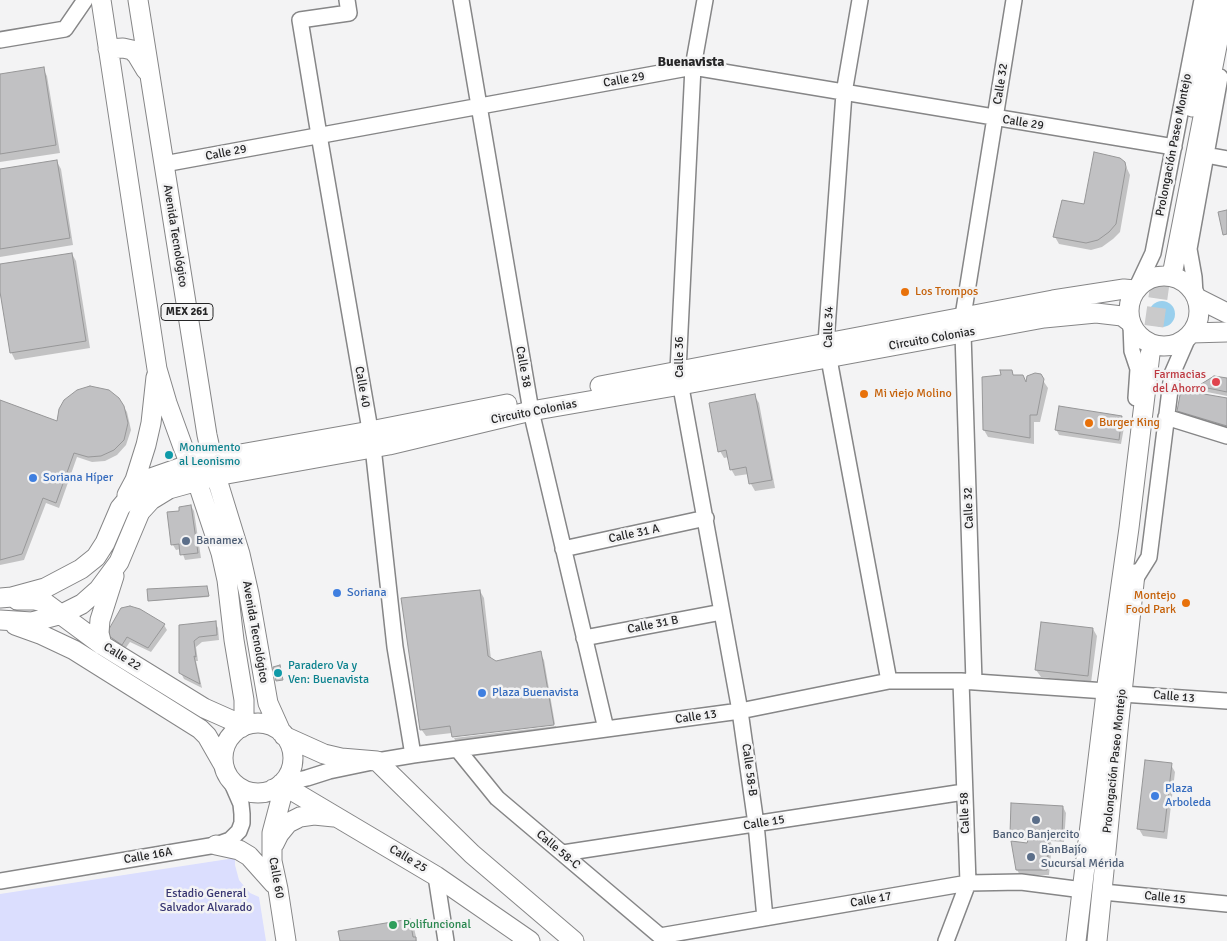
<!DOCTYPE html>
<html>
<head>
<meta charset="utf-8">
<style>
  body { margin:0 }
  canvas { display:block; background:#f3f3f4 }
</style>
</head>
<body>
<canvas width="1227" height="941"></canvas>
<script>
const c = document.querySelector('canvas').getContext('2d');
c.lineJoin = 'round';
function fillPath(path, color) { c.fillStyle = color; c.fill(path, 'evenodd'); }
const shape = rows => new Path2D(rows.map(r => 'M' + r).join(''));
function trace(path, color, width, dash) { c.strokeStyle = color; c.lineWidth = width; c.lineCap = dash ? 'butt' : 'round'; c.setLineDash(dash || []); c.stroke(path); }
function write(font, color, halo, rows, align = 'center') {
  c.font = font + ' Signika,sans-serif'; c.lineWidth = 5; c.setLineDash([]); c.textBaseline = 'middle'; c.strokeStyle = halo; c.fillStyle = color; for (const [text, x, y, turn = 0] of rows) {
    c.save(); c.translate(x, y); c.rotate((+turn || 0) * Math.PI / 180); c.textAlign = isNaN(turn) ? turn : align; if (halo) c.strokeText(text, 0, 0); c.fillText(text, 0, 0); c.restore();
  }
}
fillPath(shape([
  [235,858,235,865,239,880,250,893,259,897,266,941,0,941,0,894]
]), '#dbdefe');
fillPath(shape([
  '1149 314a13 13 0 1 1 26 0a13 13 0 1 1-26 0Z'
]), '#99cfed');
fillPath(shape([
  [43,69,47,76,60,153,0,162,0,76],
  [57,162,61,169,73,245,0,257,0,171],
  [1124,162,1130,175,1120,232,1113,239,1102,247,1091,250,1059,244,1055,237],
  [72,254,76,261,90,348,15,360,11,352,0,284,0,265],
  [1011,372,1014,376,1027,384,1040,376,1048,388,1040,422,1034,422,1034,444,988,437,984,430,1002,376],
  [1214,377,1227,380,1227,396,1202,391,1200,387],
  [754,395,759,403,775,488,755,491,751,484,749,474,735,476,731,469,729,457,724,458,720,451],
  [1227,399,1227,430,1182,416,1178,411],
  [0,401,57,422,123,406,127,412,131,430,126,445,117,455,105,461,92,462,77,457,59,508,46,503,24,560,0,565],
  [1122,417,1125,422,1121,444,1059,435,1056,429],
  [191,506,194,511,201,558,185,560,181,549,176,550,173,545,168,514,181,512],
  [207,588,209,597,149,601],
  [480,591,484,598,491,659,496,662,540,653,544,660,555,724,454,735,454,738,556,726,557,732,457,744,453,736,452,733,426,736,421,729],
  [215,622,218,628,219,640,202,642,196,647,198,661,196,661,202,688,184,679,181,673,181,626],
  [164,625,167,630,151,652,130,642,125,649,116,644,112,638],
  [1093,629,1097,636,1091,683,1041,677,1036,670],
  [1171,765,1175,772,1167,839,1143,836,1139,829],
  [1012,805,1063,807,1066,813,1064,842,1050,841,1052,845,1049,875,1020,875,1017,870,1028,845,1029,840,1014,839,1011,834],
  [409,921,414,928,417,941,341,941]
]), '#0003');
const building = shape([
  [44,67,56,145,0,154,0,74,44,67],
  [1094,152,1120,158,1125,162,1126,167,1116,224,1109,232,1098,240,1086,243,1053,237,1062,200,1084,204,1094,152],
  [57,160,70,238,0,249,0,169,57,160],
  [1227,210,1227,234,1223,235,1218,212,1227,210],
  [72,253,86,341,10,353,0,292,0,264,72,253],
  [1000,370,1012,370,1013,375,1023,375,1026,382,1027,376,1035,373,1041,374,1044,379,1037,415,1030,415,1030,438,983,430,982,377,1001,375,1000,370],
  [1214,376,1227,378,1227,392,1198,386,1214,376],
  [90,386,109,390,119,398,124,406,128,423,124,440,114,450,101,456,88,457,74,453,56,503,43,498,22,554,0,560,0,400,57,421,59,409,64,400,77,390,90,386],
  [1181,390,1227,398,1227,426,1177,411,1181,390],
  [755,394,772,480,749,484,746,467,730,470,726,450,718,452,709,403,755,394],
  [1059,406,1122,416,1119,440,1055,430,1059,406],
  [191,505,198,553,180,555,179,544,171,545,167,512,179,511,179,507,191,505],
  [207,586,209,596,148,601,147,589,207,586],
  [480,590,488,656,496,661,541,651,554,725,452,737,450,726,420,730,401,598,480,590],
  [130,606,140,609,165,624,148,648,127,637,122,645,109,636,109,629,121,608,130,606],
  [216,621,217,635,199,637,194,641,196,657,194,656,200,684,179,673,179,625,216,621],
  [1041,622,1093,628,1088,676,1035,670,1041,622],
  [280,665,283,680,276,681,273,667,280,665],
  [1145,760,1172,763,1164,832,1137,829,1145,760],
  [1011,803,1063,806,1062,837,1010,834,1011,803],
  [1032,837,1049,838,1047,870,1016,870,1011,841,1027,843,1028,840,1032,840,1032,837],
  [410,919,413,937,416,937,416,941,340,941,338,931,410,919]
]);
fillPath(building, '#c1c1c3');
trace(building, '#979798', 1);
trace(shape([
  [1150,354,1162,269]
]), '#cacacb', 19, [19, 9]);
const minor = shape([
  [347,0,349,13,300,20,319,135,373,447,395,647,413,755],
  [461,0,531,411,606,729],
  [705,0,693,67,678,371,740,711,756,824,765,918],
  [860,0,844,93,826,343,889,681],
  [0,40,65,29,85,0],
  [1206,155,1227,159],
  [164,164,693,67,1174,147],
  [1137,287,1153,253,1202,0],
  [1195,294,1194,277,1189,249,1220,77],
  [963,316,1014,0],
  [1131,325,1132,351,1138,369,1136,398],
  [963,333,974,682],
  [1166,417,1227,436],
  [563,549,706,518],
  [1134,581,1149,557,1172,374,1189,335],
  [584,638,722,612],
  [1122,694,1227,701],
  [458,750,497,798,666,941],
  [287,778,298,780,307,778,329,771,377,761,413,755,740,711,889,681,961,681,1106,691],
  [563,853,964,792],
  [436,876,446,941],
  [0,881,216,845,230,840,239,831,242,823,242,814,241,804,231,781],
  [1103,892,1227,904],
  [660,936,968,883,1021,882,1083,890],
  [946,941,968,883,961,681]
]);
const major = shape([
  [101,0,157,369,167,403,183,447,197,481,221,553,227,580,234,640,244,700,244,726],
  [138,0,207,435,216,476,240,554,249,594,268,703,281,732],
  [108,49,123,48,132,50,137,55,146,70],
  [1192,107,1212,0],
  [1173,270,1226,0],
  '1129 311a35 35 0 1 1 70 0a35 35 0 1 1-70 0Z',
  [1197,298,1227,313],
  [1191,333,1227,332],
  [600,386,1053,300,1124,289,1135,290],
  [127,495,135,480,146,445,151,423,156,377],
  [0,598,12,597,45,588,81,569,96,557,105,543,120,508,135,490,151,478,191,464,212,459,370,431,507,404],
  [17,600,34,600,44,602,102,645,204,708,231,720,241,728],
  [0,620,32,622,62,614,82,604,99,589,119,562,140,512,151,500,169,489,216,476,389,445,531,411,681,385,1044,318,1096,313,1122,316,1130,322],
  [15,625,40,634,74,650,200,729,207,736,223,764],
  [102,645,99,633,100,620,114,576],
  '223 758a35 35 0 1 1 70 0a35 35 0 1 1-70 0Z',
  [284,736,324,754,341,758,377,761,472,854,574,941],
  [281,784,436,876,530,941],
  [273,789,279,794,281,799,272,833,272,861,278,889,286,941],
  [274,844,279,834,288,823,300,817,314,815,334,817],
  [216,845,239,850,249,856,274,884],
  [1076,941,1107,685,1129,528,1150,354],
  [1097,941,1119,720,1135,574]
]);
trace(minor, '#868687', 18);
trace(major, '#868687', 21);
trace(minor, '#fff', 15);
trace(major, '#fff', 19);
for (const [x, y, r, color] of [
  [905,292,5,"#e8710a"],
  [1216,382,5,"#e0444e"],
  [864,394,5,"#e8710a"],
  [1089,423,5,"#e8710a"],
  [169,455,5,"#0f9aa8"],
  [33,478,5,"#3f7fe0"],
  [186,541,5,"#5c6f8a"],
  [337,593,5,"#3f7fe0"],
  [1186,603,5,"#e8710a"],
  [278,673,5,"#0f9aa8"],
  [482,693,5,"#3f7fe0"],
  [1155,796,5,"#3f7fe0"],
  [1036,820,5,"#5c6f8a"],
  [1031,857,5,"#5c6f8a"],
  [393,925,5,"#2e9e5b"]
]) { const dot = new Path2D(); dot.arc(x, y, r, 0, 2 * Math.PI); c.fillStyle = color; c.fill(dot); trace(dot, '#f3f3f4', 2); }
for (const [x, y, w] of [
  [187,312,52]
]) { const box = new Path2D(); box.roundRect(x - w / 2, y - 8.5, w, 17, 4); c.fillStyle = '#f3f3f4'; c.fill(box); trace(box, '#262627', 1); }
write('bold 11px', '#262627', null, [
  ["MEX 261",187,312]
]);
write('12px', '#262627', '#f3f3f4', [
  ["Calle 29",624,80,-10],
  ["Calle 32",1001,84,-81],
  ["Calle 29",1023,123,9],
  ["Prolongación Paseo Montejo",1174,145,-79],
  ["Calle 29",226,153,-11],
  ["Avenida Tecnológico",175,236,81],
  ["Calle 34",829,327,-89],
  ["Circuito Colonias",932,339,-10],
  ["Calle 36",680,357,-90],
  ["Calle 38",523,367,80],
  ["Calle 40",362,387,80],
  ["Circuito Colonias",534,412,-11],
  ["Calle 32",969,508,-92],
  ["Calle 31 A",634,534,-12],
  ["Calle 31 B",653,625,-11],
  ["Avenida Tecnológico",255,632,80],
  ["Calle 22",122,657,32],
  ["Calle 13",1174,697,5],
  ["Calle 13",696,717,-8],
  ["Prolongación Paseo Montejo",1115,761,-84],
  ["Calle 58-B",749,770,82],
  ["Calle 58",965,813,-92],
  ["Calle 15",764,823,-9],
  ["Calle 58-C",558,850,40],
  ["Calle 16A",148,856,-10],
  ["Calle 25",408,859,31],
  ["Calle 60",276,878,80],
  ["Calle 15",1165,898,6],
  ["Calle 17",871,900,-10]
]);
write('12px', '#c56008', '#f3f3f4', [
  ["Los Trompos",915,292],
  ["Mi viejo Molino",874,394],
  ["Burger King",1099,423],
  ["Montejo",1176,596,"right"],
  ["Food Park",1176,610,"right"]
], 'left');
write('12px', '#be3a42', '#f3f3f4', [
  ["Farmacias",1206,375],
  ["del Ahorro",1206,389]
], 'right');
write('12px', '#0d838f', '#f3f3f4', [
  ["Monumento",179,448],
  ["al Leonismo",179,462],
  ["Paradero Va y",288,666],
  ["Ven: Buenavista",288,680]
], 'left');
write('12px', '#366cbe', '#f3f3f4', [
  ["Soriana Híper",43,478],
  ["Soriana",347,593],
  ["Plaza Buenavista",492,693],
  ["Plaza",1165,789],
  ["Arboleda",1165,803]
], 'left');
write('12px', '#4e5e75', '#f3f3f4', [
  ["Banamex",196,541],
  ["Banco Banjercito",1036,835,"center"],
  ["BanBajío",1041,850],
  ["Sucursal Mérida",1041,864]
], 'left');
write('12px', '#373571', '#f3f3f4', [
  ["Estadio General",206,894],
  ["Salvador Alvarado",206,908]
]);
write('12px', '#27864d', '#f3f3f4', [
  ["Polifuncional",403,925]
], 'left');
write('bold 14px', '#262627', '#f3f3f4', [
  ["Buenavista",691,62]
]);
</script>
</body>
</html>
